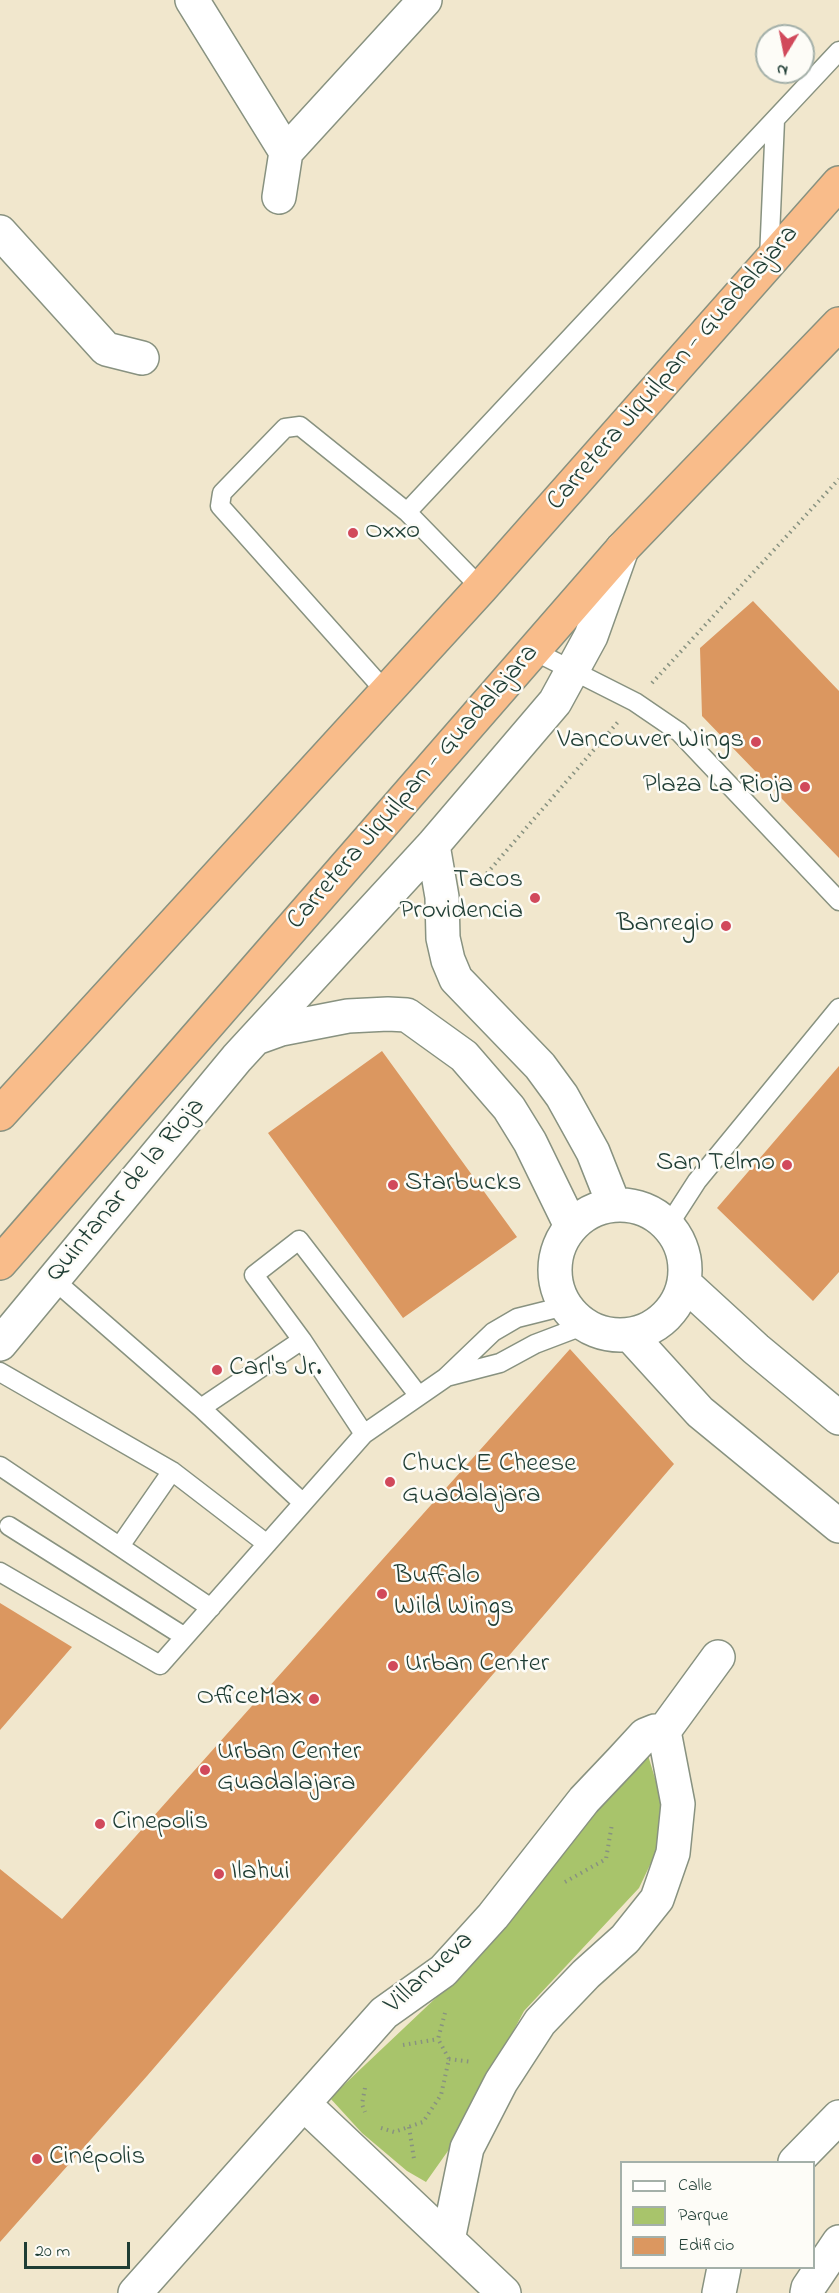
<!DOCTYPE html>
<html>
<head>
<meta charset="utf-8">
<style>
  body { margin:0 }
  #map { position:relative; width:839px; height:2293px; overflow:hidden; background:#f1e7cd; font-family:"Indie Flower",sans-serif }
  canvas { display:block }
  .legend { position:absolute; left:620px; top:2161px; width:195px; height:108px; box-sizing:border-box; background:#fdfcf7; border:2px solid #a4b0a9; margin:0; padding:8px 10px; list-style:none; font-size:18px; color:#1f3d34 }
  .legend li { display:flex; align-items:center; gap:12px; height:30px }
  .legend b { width:30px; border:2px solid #a4b0a9 }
  .north { position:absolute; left:755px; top:24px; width:60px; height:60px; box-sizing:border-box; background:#fdfcf7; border:2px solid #a4b0a9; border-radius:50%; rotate:190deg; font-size:16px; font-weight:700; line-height:24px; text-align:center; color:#1f3d34 }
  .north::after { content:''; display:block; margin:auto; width:21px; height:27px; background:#d1495b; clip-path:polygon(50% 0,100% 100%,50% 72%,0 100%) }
  .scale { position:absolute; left:24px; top:2242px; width:106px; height:27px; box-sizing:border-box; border:3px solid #1f3d34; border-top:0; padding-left:8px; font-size:18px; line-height:21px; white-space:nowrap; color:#1f3d34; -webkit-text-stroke:4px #fdfcf7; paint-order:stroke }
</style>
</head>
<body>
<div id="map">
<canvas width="839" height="2293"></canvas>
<ul class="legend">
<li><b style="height:8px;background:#fff"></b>Calle</li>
<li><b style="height:16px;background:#a8c46b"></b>Parque</li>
<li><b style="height:16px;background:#db9760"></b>Edificio</li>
</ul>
<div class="north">N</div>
<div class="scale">20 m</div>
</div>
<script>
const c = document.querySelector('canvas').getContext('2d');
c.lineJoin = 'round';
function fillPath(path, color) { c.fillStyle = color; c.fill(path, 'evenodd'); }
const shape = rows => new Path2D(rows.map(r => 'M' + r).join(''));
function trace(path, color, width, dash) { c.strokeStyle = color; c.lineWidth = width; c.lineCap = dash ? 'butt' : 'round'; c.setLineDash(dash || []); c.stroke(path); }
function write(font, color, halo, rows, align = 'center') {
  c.font = font + ' "Indie Flower",sans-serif'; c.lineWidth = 5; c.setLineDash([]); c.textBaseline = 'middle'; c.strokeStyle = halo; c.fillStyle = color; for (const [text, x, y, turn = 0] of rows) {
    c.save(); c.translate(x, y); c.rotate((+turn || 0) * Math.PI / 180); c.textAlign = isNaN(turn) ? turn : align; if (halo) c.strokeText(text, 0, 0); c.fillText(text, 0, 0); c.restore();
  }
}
fillPath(shape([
  [647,1752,661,1798,659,1846,639,1888,524,2011,455,2141,426,2182,407,2171,362,2133,330,2098,441,1993,485,1945,541,1875]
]), '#a8c46b');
fillPath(shape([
  [753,601,839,691,839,858,702,716,700,648],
  [382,1051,517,1237,403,1318,268,1133],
  [839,1066,839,1272,813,1301,717,1208],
  [570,1349,674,1464,147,2076,0,2242,0,1869,62,1919],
  [0,1603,72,1647,0,1730]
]), '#db9760');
const service = shape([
  [769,259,775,120],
  [481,588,407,512,839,51],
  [534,651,635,702,679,732,839,901],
  [386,692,220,506,222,493,285,428,300,426,407,512],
  [668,1226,697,1181,839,1008],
  [54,1280,201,1408,303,1503],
  [0,1372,172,1471,267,1544],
  [446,1377,500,1363,535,1344,585,1325],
  [419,1396,299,1240,254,1275,302,1340,364,1434,419,1396,445,1378,493,1332,517,1318,565,1306],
  [201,1408,302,1340],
  [0,1466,211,1608],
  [9,1526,185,1637],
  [120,1546,172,1471],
  [0,1572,160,1665,364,1434]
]);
const minor = shape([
  [192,0,286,152,425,0],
  [279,197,286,152],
  [0,232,106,349,142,358],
  [433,845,442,897,443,938,448,960,456,979,540,1066,562,1096,593,1152,614,1205],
  [256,1038,281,1029,348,1016,388,1014,407,1015,464,1056,509,1108,530,1142,571,1226],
  '555 1270a65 65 0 1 1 130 0a65 65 0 1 1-130 0Z',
  [684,1283,756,1349,839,1418],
  [630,1335,700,1412,839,1526],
  [0,1344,237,1058,433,845,555,702,591,636,622,549],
  [664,1731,718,1657],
  [304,2104,504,2293],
  [795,2162,839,2117],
  [448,2240,467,2148,501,2082,540,2022,586,1974,625,1939,657,1899,673,1853,678,1804,664,1731],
  [135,2293,384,2013,443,1971,493,1916,584,1800,621,1761,645,1735,655,1731,664,1731],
  [719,2293,724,2268],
  [807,2293,808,2288,839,2242]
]);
const trunk = shape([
  [0,1114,481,588,839,183],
  [0,1263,622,549,839,324]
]);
trace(service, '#889280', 21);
trace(minor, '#889280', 36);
trace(trunk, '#889280', 36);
trace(shape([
  [652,683,839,479],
  [475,887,618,722],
  [565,1882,606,1859,612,1824],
  [403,2045,438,2039],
  [449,2059,472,2062],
  [365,2088,362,2104,365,2112],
  [409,2127,414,2159],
  [381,2128,394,2132,423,2122,441,2095,449,2059,438,2039,445,2013]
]), '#889280', 4, [1.5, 4.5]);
trace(service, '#fff', 18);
trace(minor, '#fff', 33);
trace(trunk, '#f9bc8a', 33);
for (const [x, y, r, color] of [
  [353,533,6,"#d1495b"],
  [756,742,6,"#d1495b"],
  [805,787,6,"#d1495b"],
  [535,898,6,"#d1495b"],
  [726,926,6,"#d1495b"],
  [787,1165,6,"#d1495b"],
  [393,1185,6,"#d1495b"],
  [217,1370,6,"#d1495b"],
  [390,1482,6,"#d1495b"],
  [382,1594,6,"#d1495b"],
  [393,1666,6,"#d1495b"],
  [314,1699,6,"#d1495b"],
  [205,1770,6,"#d1495b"],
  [100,1824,6,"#d1495b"],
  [219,1874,6,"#d1495b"],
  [37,2159,6,"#d1495b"]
]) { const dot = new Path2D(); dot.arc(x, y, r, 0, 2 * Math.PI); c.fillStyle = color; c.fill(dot); trace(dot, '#fdfcf7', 2); }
write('27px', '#1f3d34', '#fdfcf7', [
  ["Carretera Jiquilpan - Guadalajara",674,369,-49],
  ["Carretera Jiquilpan - Guadalajara",414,788,-49],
  ["Quintanar de la Rioja",127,1191,-50],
  ["Villanueva",430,1974,-42]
]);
write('27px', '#1f3d34', '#fdfcf7', [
  ["Oxxo",365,533],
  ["Vancouver Wings",744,742,"right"],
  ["Plaza La Rioja",793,787,"right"],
  ["Tacos",523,882,"right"],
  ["Providencia",523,913,"right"],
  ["Banregio",714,926,"right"],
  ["San Telmo",775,1165,"right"],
  ["Starbucks",405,1185],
  ["Carl's Jr.",229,1370],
  ["Chuck E Cheese",402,1466],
  ["Guadalajara",402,1497],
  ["Buffalo",394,1578],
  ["Wild Wings",394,1609],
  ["Urban Center",405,1666],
  ["OfficeMax",302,1699,"right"],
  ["Urban Center",217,1754],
  ["Guadalajara",217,1785],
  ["Cinepolis",112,1824],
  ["Ilahui",231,1874],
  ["Cinépolis",49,2159]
], 'left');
</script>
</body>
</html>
